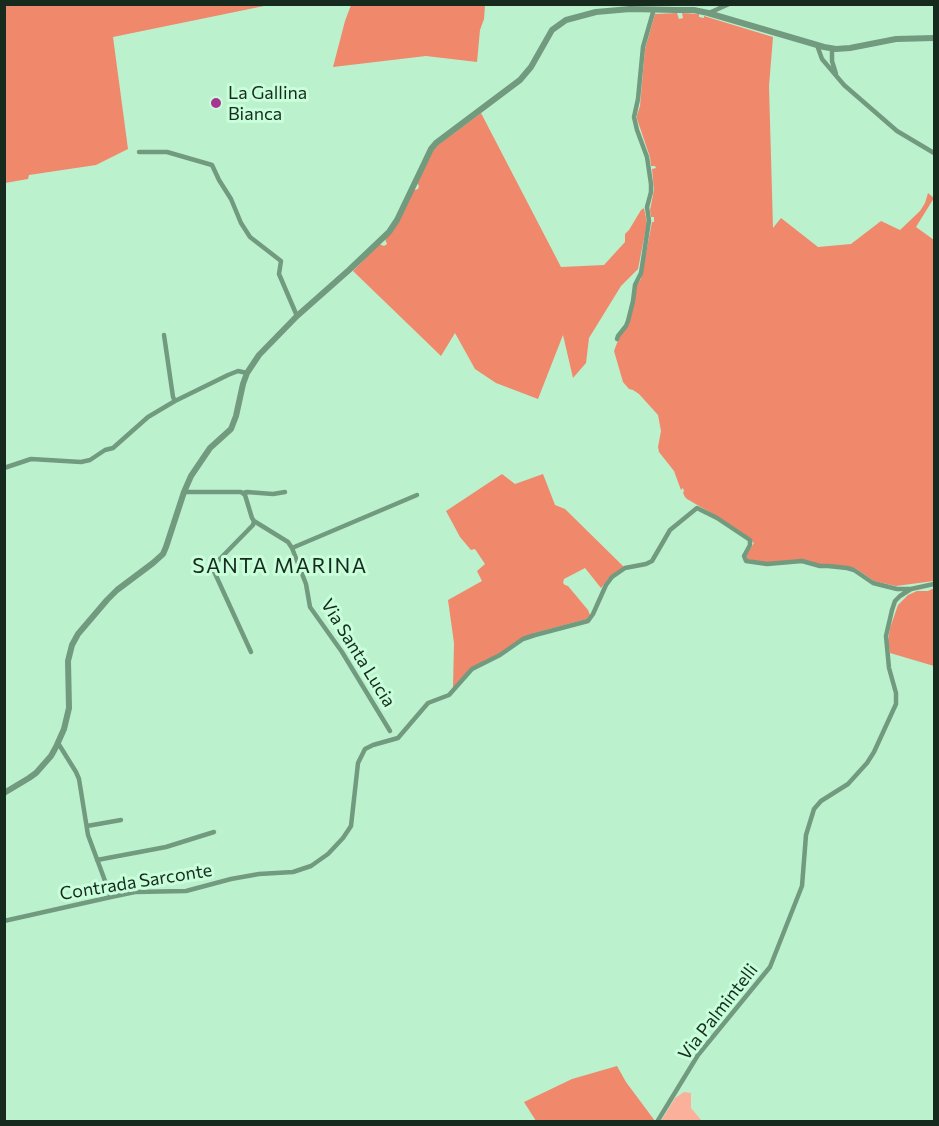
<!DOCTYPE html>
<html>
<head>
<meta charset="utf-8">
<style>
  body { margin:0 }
  #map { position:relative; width:939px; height:1126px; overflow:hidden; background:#bcf1ce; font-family:Commissioner,sans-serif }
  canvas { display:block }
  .frame { position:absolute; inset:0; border:6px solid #162a1d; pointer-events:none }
</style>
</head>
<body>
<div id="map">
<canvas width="939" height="1126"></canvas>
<div class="frame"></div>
</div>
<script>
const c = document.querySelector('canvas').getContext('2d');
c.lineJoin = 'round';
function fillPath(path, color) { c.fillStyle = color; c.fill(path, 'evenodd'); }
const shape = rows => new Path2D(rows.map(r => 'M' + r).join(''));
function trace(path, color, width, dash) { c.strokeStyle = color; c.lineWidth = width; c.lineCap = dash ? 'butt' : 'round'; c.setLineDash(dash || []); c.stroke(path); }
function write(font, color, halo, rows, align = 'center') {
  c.font = font + ' Commissioner,sans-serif'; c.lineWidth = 6; c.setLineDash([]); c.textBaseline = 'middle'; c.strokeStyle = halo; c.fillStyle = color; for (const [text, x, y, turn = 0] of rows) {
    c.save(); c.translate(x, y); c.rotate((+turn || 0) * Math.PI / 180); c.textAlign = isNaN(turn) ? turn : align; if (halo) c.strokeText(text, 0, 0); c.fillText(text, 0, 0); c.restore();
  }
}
fillPath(shape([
  [684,1092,691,1093,691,1108,702,1121,661,1121,675,1098]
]), '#fbb09b');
fillPath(shape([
  [4,5,5,4,269,5,113,37,128,149,96,165,29,175,28,179,5,183],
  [351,5,485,5,484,19,480,30,477,62,426,56,333,67,345,21],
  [677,13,679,19,683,18,682,13,699,14,699,17,704,18,704,16,773,37,769,86,773,228,781,218,818,247,851,244,881,221,900,230,920,211,925,203,928,193,934,198,916,227,934,240,934,581,896,586,874,581,855,568,820,565,806,561,767,563,747,559,746,555,754,543,718,517,687,499,685,497,683,493,684,491,683,488,681,490,674,471,659,452,658,447,661,431,658,415,639,394,633,390,629,389,623,382,614,351,620,335,625,330,637,285,641,279,652,222,654,222,654,217,651,217,650,210,654,190,652,169,656,168,655,166,651,166,650,157,637,119,637,115,640,106,645,49,655,14],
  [481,113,561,267,604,265,625,242,625,234,629,230,641,210,644,208,647,223,638,269,621,286,589,338,586,363,573,378,563,335,538,399,496,383,475,369,455,333,441,356,353,271,379,244,384,246,387,244,385,239,414,190,418,189,419,186,417,183,433,151,438,145],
  [502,474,515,484,543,474,555,505,565,509,624,567,608,579,601,588,585,568,564,579,563,583,565,585,568,586,588,610,590,615,587,619,534,633,467,672,453,688,454,643,448,600,482,581,477,571,485,564,475,549,471,550,460,537,446,511],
  [934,588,934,666,890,653,888,641,890,628,898,605,908,595,917,591,928,591],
  [617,1066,626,1082,655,1121,536,1121,524,1102,572,1079]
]), '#f0886c');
trace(shape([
  [709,13,729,4],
  [817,45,822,59,844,85,897,131,934,153],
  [832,49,832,61,836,74],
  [139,152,167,152,212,165,219,180,231,199,241,223,250,237,281,261,279,274,297,316],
  [164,335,173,397,175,401],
  [617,339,618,336,626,326,628,321,633,301,635,285,641,273,649,221,647,207,651,192,651,184,647,157,637,130,634,117,638,99,643,47,654,9],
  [4,468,31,459,81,462,90,460,105,450,113,448,148,417,175,401,228,375,238,371,247,373],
  [184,492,241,492,245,495,252,518,254,521,288,542,292,548,306,584,310,607,342,652,390,731],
  [243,493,247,492,273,494,285,492],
  [292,548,417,495],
  [251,652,212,567,253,525,254,521],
  [58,743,76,772,79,779,88,835,111,897],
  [87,826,121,820],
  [97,860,166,847,214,832],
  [4,921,111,897,135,892,186,891,231,879,259,874,293,872,311,866,328,854,343,838,351,826,358,763,365,749,373,745,398,738,428,703,449,695,472,669,500,655,523,639,535,635,588,621,593,614,606,585,612,577,625,568,646,564,652,561,670,530,697,508,717,518,750,540,750,545,744,556,746,561,767,564,802,561,820,566,828,566,847,568,854,570,873,583,897,589,911,589],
  [657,1122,698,1055,770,967,802,886,806,835,814,809,821,801,848,784,867,763,874,752,896,704,896,693,889,668,886,636,892,610,895,601,900,596,911,589,934,584]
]), '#719a7f', 4.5);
trace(shape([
  [4,793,29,778,36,773,51,756,56,747,64,729,69,708,68,661,72,645,78,634,107,600,117,590,153,563,163,554,166,547,184,492,191,476,210,448,231,429,236,416,243,384,247,373,259,355,297,316,349,270,389,232,397,220,431,149,436,143,520,80,531,67,552,30,566,20,596,12,630,9,677,10,694,10,708,13,824,47,836,49,850,48,896,39,934,38]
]), '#719a7f', 6);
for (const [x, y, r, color] of [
  [216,103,6,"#a73692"]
]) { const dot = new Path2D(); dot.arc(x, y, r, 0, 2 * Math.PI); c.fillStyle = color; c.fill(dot); trace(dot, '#c9fedb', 2); }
write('18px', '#162a1d', '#c9fedb', [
  ["La Gallina",228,93],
  ["Bianca",228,114]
], 'left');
write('18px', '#162a1d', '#c9fedb', [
  ["Via Santa Lucia",358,653,58],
  ["Contrada Sarconte",136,882,-9],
  ["Via Palmintelli",718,1012,-52]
]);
c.letterSpacing = '1.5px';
write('21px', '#162a1d', '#c9fedb', [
  ["SANTA MARINA",280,566]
]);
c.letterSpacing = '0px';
</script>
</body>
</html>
